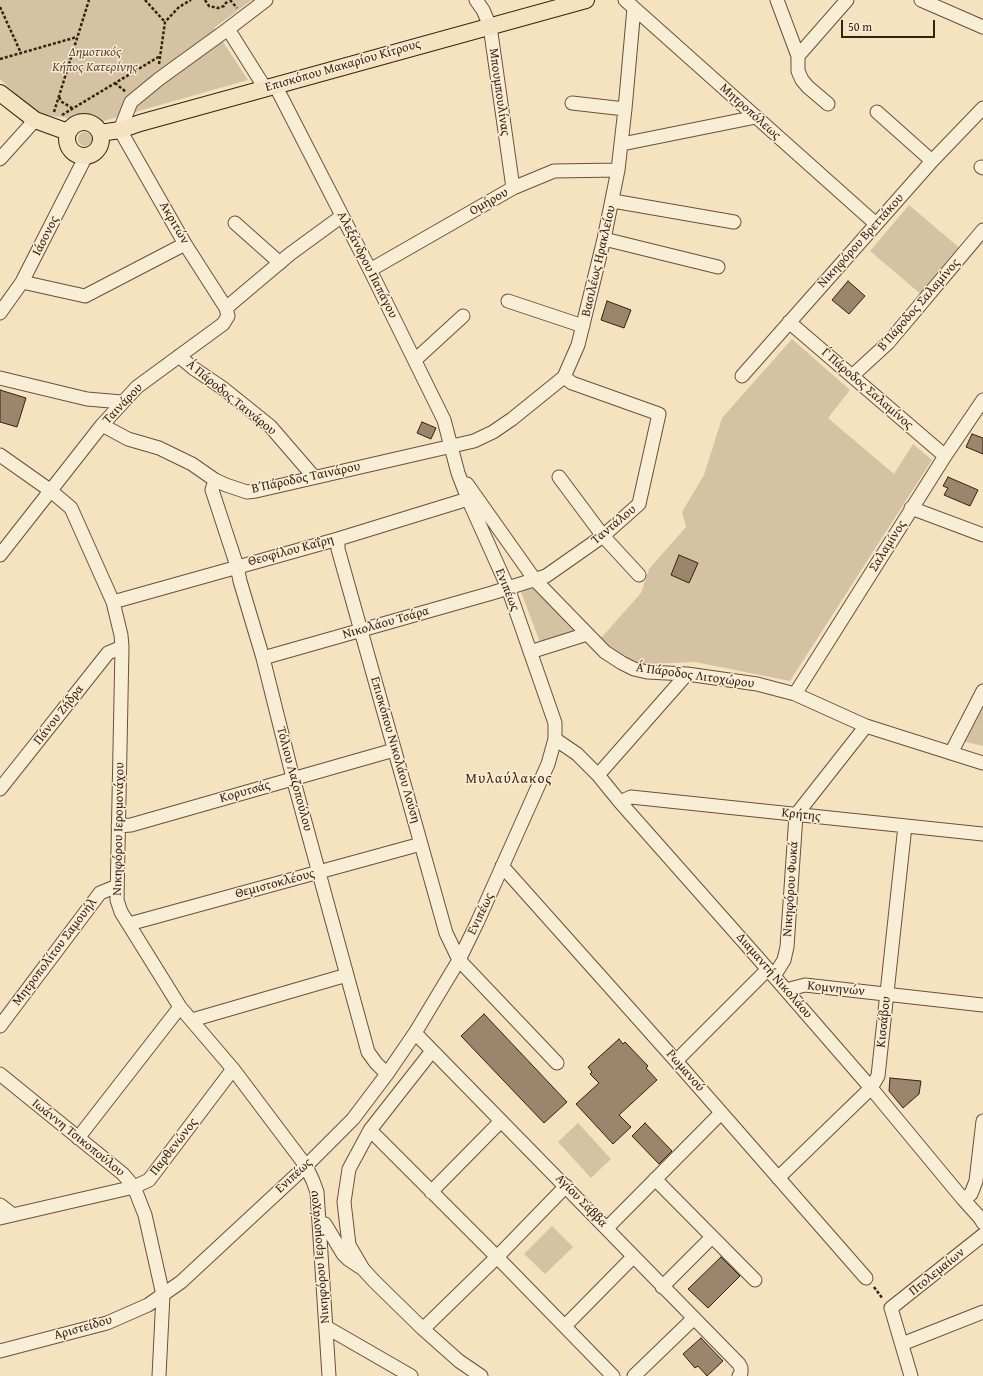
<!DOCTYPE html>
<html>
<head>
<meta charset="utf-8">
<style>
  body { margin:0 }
  #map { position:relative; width:983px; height:1376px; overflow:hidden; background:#f5e3bf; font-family:"Gentium Book Plus",serif }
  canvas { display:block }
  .scale { position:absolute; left:841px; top:20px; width:94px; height:18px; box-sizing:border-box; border:2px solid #391f13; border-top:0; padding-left:5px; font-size:12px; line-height:14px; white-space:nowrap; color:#391f13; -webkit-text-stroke:3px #f8edd5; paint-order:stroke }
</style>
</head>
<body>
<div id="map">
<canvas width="983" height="1376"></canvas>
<div class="scale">50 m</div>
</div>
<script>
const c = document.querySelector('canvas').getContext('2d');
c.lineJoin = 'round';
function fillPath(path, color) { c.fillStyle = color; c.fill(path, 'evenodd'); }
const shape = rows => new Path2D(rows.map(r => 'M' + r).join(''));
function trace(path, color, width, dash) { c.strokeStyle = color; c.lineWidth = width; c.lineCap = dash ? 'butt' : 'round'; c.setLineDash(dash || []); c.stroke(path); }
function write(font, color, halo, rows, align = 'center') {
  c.font = font + ' "Gentium Book Plus",serif'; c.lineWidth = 3; c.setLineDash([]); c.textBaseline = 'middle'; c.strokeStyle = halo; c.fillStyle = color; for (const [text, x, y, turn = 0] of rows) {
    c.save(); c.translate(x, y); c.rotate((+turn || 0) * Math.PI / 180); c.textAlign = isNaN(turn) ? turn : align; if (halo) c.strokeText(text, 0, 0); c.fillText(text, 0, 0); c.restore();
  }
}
fillPath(shape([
  [0,0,252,0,214,28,248,80,100,122,37,114,0,79],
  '78 139a7 7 0 1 1 14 0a7 7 0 1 1-14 0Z',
  [909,205,962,250,923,296,870,251],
  [792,339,850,390,828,418,894,474,913,444,932,460,790,681,695,662,645,664,628,660,611,649,601,638,641,593,649,569,686,527,682,512,704,475,722,418],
  [536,587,580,633,541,645,521,592],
  [983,702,983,746,962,741],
  [578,1123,611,1159,591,1178,558,1142],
  [552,1226,573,1247,545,1274,524,1254]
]), '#d5c2a2');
const building = shape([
  [848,281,865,296,849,314,832,300,848,281],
  [607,301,631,310,624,328,601,320,607,301],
  [0,390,26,398,17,427,0,422,0,390],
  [422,422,436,428,431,439,417,433,422,422],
  [972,434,983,438,983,454,966,447,972,434],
  [948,477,978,490,970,506,944,495,948,488,943,486,948,477],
  [679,555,698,563,689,583,671,575,679,555],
  [484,1014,567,1102,544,1123,461,1036,484,1014],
  [619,1039,623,1044,625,1042,648,1066,646,1068,657,1080,619,1115,631,1127,613,1144,576,1104,599,1083,590,1074,592,1072,588,1067,619,1039],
  [890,1078,921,1081,919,1094,903,1108,889,1091,890,1078],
  [645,1123,672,1151,659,1164,632,1136,645,1123],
  [721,1257,740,1276,708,1308,688,1289,721,1257],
  [701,1338,723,1361,707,1376,698,1366,695,1368,683,1354,701,1338]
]);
fillPath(building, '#9b856c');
trace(building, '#391f13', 1);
const minor = shape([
  [476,0,483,10,490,26,513,188],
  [625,0,876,224],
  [777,0,798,56,798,71,802,80,808,87,828,104],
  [921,0,983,27],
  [798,56,847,0],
  [265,88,228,29,266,0],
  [572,103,625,109],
  [877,112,932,161],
  [622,144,756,117],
  [0,159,35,120],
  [981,167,983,168],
  [613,201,734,222],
  [235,223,280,263],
  [604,239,718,267],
  [370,270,513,188,554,171,618,170],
  [22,282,85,296,185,244],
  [508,301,583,326],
  [226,308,290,254,342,216],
  [0,313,22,282,86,156],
  [789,322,945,456],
  [179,356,193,368,224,389,270,426,314,477],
  [415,360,463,316],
  [742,376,932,161,983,108],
  [852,376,888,343,983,230],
  [0,378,87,399,122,402],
  [102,425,128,439,159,448,192,464,215,480,226,485,247,492,256,491,474,441,493,432,512,419,564,377,578,345,604,239,618,170,625,109,634,8],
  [0,455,51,491,71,508,113,602,121,635,122,647,117,900,121,912,180,1007,233,1069,306,1166,313,1181,317,1192,329,1376],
  [559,477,603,536,639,575],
  [215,480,212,490,213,493,237,566,240,581,263,658,293,778,368,1052,376,1063,387,1074],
  [467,484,535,580,605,652,622,663,634,669,647,672,687,674,757,684,795,694,866,726,983,763],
  [911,508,983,535],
  [338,539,338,549,446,933,459,960,557,1063],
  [0,555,102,425,137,387,223,324,228,316,226,308,185,244,120,130,131,102,159,79,228,29],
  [113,602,338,539,468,499],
  [530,652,587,634],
  [263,658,492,593,546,576,603,536,639,504,659,414,572,383,564,377],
  [795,694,945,456,983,400],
  [555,739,577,754,598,775,620,802,758,958,871,1088,963,1199,980,1218,983,1223],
  [951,753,983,691],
  [598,775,687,674],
  [0,789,108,653,122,647],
  [620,802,631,797,983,834],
  [118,826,131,825,394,750],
  [502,866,676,1061,866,1278],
  [129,924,421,844],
  [774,976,784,960,787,947,796,815,866,726],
  [786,990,805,985,983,1005],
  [192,1020,347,975],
  [0,1026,100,893,117,886],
  [415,1033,739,1364,741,1368,741,1373,739,1376],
  [432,1051,370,1130,349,1169,344,1202,349,1245,363,1269,374,1281,423,1329,459,1361,481,1376],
  [676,1061,767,970],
  [0,1074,123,1174,134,1187,145,1215,163,1295,159,1376],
  [370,1130,497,1257,613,1376],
  [78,1138,180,1007],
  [778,1178,871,1088,878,1076,905,826],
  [655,1179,755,1280],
  [431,1192,501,1121],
  [963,1199,971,1194,976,1181,983,1121],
  [0,1205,13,1215],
  [0,1218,134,1187,149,1180,233,1069],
  [319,1223,325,1224,343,1254,348,1259,360,1267],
  [607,1228,721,1113],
  [662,1287,712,1237],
  [565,1326,633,1257],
  [326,1327,411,1376],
  [423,1329,497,1257,566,1186],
  [902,1344,983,1312],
  [0,1351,107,1323,148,1305,181,1282,306,1166,353,1119,387,1074,415,1033,459,960,477,923,548,764,555,739,555,723,508,588,468,499,458,473,444,420,370,270,275,85],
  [634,1376,694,1318],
  [911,1376,891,1308,983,1235]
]);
const major = shape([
  [0,93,35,120,68,132],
  '67 139a17 17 0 1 1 34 0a17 17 0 1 1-34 0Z',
  [100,133,120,130,140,123,586,0]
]);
trace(minor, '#68503e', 15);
trace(major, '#391f13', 18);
trace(shape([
  [145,0,165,22],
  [205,0,209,6,218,8,224,6,228,0],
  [230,0,237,8],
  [0,7,21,53],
  [0,59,77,37],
  [159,64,165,22,179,7,191,0],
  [115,83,126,92],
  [59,97,62,102,72,108],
  [54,112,89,0],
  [62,115,160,56],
  [874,1287,883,1299]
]), '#391f13', 2.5, [3, 2]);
trace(minor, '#f8edd5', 13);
trace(major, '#f5e3bf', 16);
write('italic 13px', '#604837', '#f8edd5', [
  ["Δημοτικός",95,53],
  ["Κήπος Κατερίνης",95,68]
]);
write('13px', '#391f13', '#f8edd5', [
  ["Επισκόπου Μακαρίου Κίτρους",343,66,-16],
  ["Μπουμπουλίνας",499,92,82],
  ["Μητροπόλεως",750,112,42],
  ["Ομήρου",489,202,-30],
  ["Ακριτών",174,223,60],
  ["Ιάσονος",46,236,-63],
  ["Νικηφόρου Βρεττάκου",861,241,-48],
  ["Βασιλέως Ηρακλείου",599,261,-77],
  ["Αλεξάνδρου Παπάγου",367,265,63],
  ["Β΄ Πάροδος Σαλαμίνος",919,305,-49],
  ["Γ΄ Πάροδος Σαλαμίνος",867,389,41],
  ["Α΄ Πάροδος Ταινάρου",231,398,39],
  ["Ταινάρου",123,404,-46],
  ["Β΄ Πάροδος Ταινάρου",306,478,-12],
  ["Ταντάλου",614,525,-40],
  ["Σαλαμίνος",888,546,-58],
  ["Θεοφίλου Καΐρη",291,551,-15],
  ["Ενιπέως",507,590,68],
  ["Νικολάου Τσάρα",386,623,-16],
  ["Α΄ Πάροδος Λιτοχώρου",695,676,8],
  ["Πάνου Ζήδρα",59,715,-52],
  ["Επισκόπου Νικολάου Λούση",395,750,74],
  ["Τόλιου Λαζοπούλου",294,779,75],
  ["Κορυτσάς",245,792,-16],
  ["Κρήτης",801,815,6],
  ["Νικηφόρου Ιερομονάχου",119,829,-89],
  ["Θεμιστοκλέους",275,884,-15],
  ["Νικηφόρου Φωκά",791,889,-86],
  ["Ενιπέως",481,914,-65],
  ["Μητροπολίτου Σαμουήλ",55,952,-53],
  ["Διαμαντή Νικολάου",774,976,49],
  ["Κομνηνών",836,989,6],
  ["Κισσάβου",884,1022,-84],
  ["Ρωμανού",685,1071,49],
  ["Ιωάννη Τσικοπούλου",78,1138,39],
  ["Παρθενώνος",174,1147,-52],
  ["Ενιπέως",294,1176,-43],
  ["Αγίου Σάββα",581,1201,46],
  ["Νικηφόρου Ιερομονάχου",320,1257,-95],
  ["Πτολεμαίων",937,1272,-39],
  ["Αριστείδου",83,1328,-16]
]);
c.letterSpacing = '1px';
write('14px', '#391f13', '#f8edd5', [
  ["Μυλαύλακος",509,779]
]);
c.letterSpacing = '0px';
</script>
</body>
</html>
